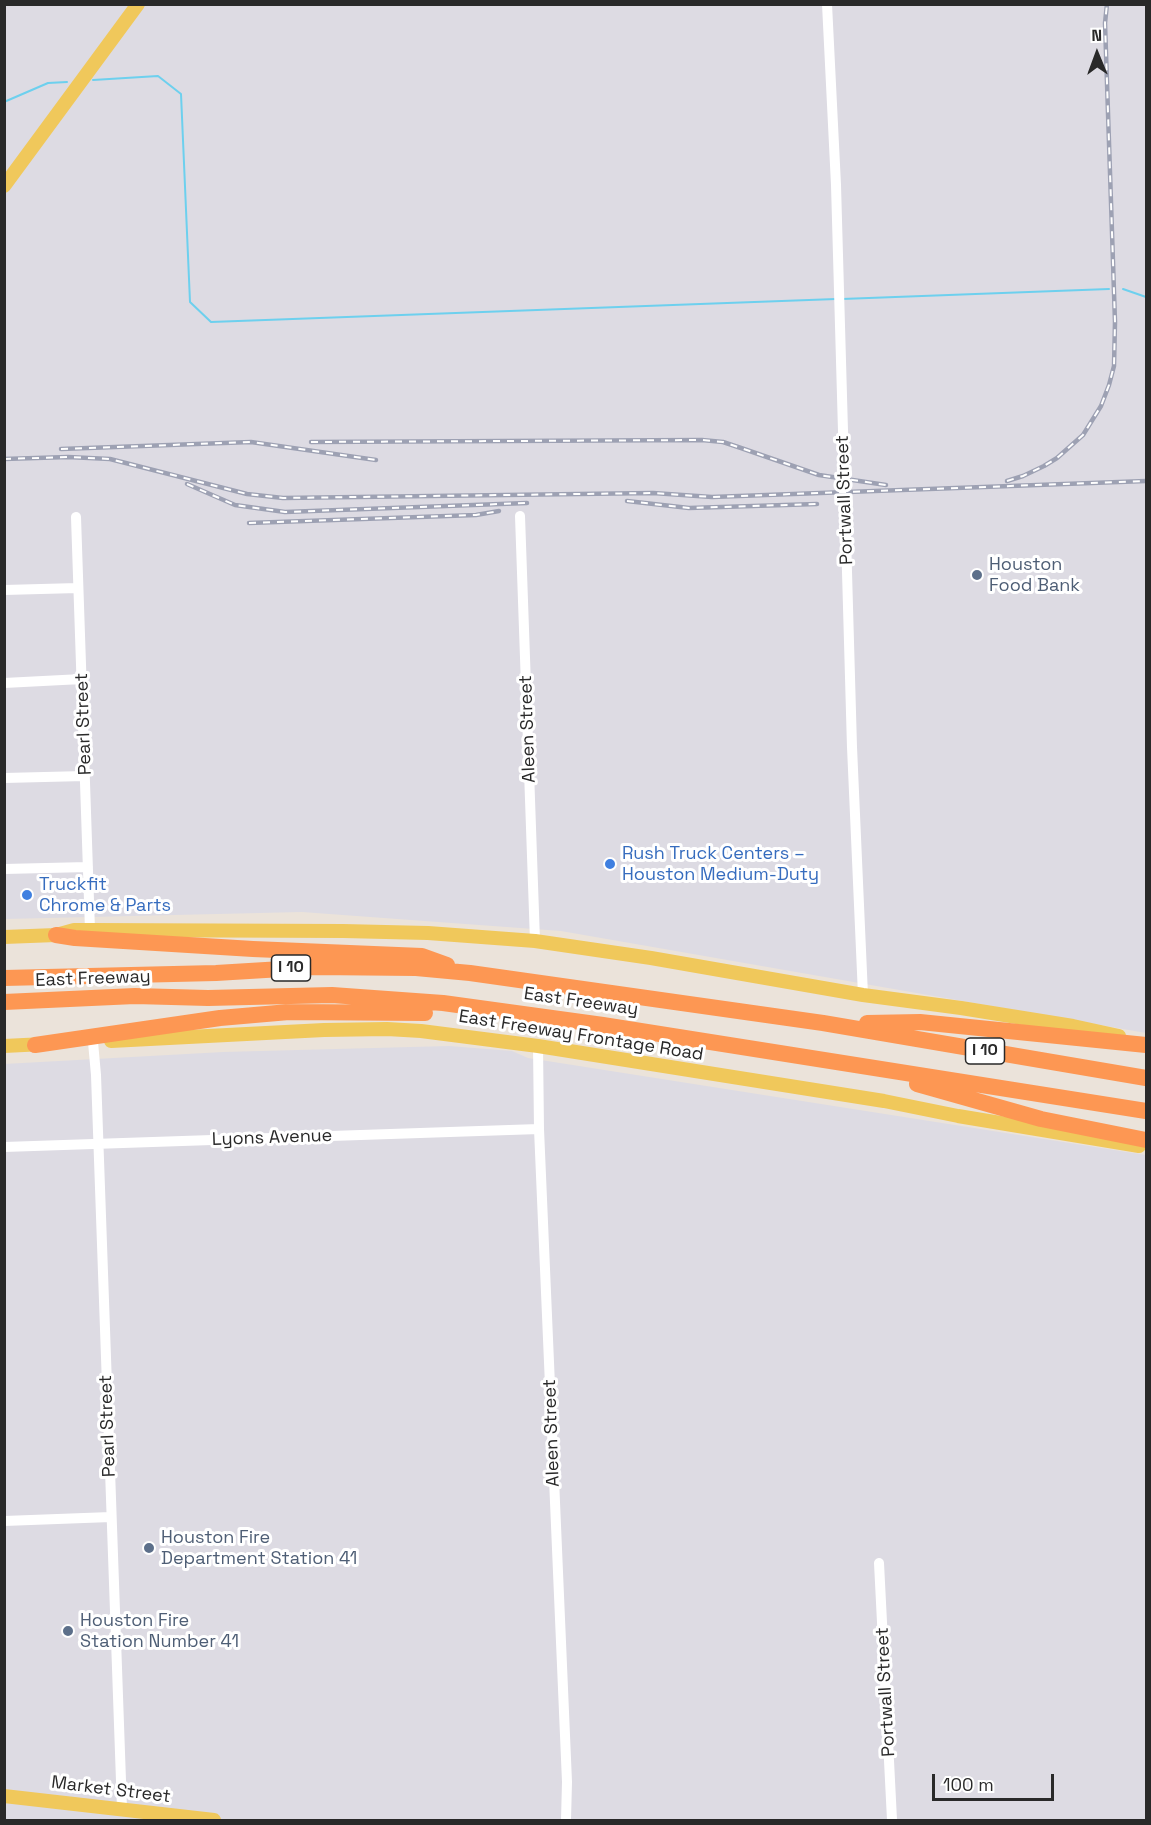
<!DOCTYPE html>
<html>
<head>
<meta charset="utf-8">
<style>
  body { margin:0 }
  #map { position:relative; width:1151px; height:1825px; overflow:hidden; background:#ebe3da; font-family:"Space Grotesk",sans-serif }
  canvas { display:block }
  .frame { position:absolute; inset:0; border:6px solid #292929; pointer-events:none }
  .north { position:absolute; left:1067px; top:24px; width:60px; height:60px; -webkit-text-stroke:4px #fff; paint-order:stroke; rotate:359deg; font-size:16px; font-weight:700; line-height:24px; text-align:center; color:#292929 }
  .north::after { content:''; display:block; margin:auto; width:21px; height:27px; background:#292929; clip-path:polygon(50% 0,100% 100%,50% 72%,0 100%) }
  .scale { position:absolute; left:932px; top:1774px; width:122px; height:27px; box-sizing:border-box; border:3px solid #292929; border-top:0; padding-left:8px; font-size:18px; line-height:21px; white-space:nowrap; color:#292929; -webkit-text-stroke:4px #fff; paint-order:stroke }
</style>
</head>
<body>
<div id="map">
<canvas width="1151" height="1825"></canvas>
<div class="frame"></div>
<div class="north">N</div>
<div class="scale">100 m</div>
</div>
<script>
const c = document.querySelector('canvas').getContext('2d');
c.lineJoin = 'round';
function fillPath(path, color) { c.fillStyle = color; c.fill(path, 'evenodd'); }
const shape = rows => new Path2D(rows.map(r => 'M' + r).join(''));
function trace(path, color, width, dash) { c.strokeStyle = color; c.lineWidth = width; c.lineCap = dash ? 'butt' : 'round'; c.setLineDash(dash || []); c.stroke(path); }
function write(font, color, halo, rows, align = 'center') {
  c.font = font + ' "Space Grotesk",sans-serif'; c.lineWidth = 6; c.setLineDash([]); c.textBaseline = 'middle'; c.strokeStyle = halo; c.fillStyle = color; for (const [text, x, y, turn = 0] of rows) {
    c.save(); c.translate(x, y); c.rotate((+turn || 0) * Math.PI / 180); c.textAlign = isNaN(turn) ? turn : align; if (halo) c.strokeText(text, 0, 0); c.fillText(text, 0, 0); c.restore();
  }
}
fillPath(shape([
  [4,5,1146,5,1146,1033,561,931,302,912,5,919],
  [449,1046,512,1051,528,1058,1146,1155,1146,1820,5,1820,4,1064,223,1052]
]), '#dddbe3');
trace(shape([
  [93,80,158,76,181,94,190,302,211,322,836,299],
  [4,102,48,83,67,82],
  [1123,289,1146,297],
  [842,299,1109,289]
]), '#6dd0ee', 2);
trace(shape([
  [827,4,836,185,852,747,863,995],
  [520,516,535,941],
  [76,517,90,930],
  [4,590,78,588],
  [4,683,82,679],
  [4,778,85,776],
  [4,869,88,867],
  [93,1042,96,1075,122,1809],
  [538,1046,539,1129,567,1782,566,1820],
  [4,1147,539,1129],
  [4,1521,111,1517],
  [879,1563,892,1820]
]), '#fff', 10);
trace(shape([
  [4,186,138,4],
  [4,937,56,935,74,930,90,930,343,931,428,933,535,941,651,958,863,995,961,1008,1073,1026,1119,1036],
  [111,1041,324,1030,387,1029,421,1031,538,1046,884,1101,958,1116,1139,1146],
  [4,1046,44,1044],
  [4,1796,214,1820]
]), '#f0c85b', 14);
trace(shape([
  [56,935,75,938,253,949,422,956,447,965],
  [4,978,216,973,315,967,416,968,470,973,823,1023,1146,1078],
  [4,1002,135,996,208,998,332,995,443,1003,603,1025,1146,1111],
  [867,1023,920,1022,1146,1045],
  [35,1045,220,1018,289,1012,425,1013],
  [917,1084,1041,1119,1146,1140]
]), '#fd9753', 16);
const rail = shape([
  [311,442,702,440,723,442,741,448,819,475,886,485],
  [61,449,251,442,376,460],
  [4,459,68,457,110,459,247,494,283,498,653,493,712,497,1146,481],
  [1007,481,1023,476,1044,466,1057,458,1083,435,1101,406,1109,385,1114,366,1115,322,1105,23,1107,4],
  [187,484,235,505,285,512,527,503],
  [627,501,689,508,817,504],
  [249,523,476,515,499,511]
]);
trace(rail, '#9da1b3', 4.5);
trace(rail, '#fff', 2, [7]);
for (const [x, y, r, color] of [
  [977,575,6,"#5c6f8a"],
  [610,864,6,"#3f7fe0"],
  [27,895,6,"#3f7fe0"],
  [149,1548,6,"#5c6f8a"],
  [68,1631,6,"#5c6f8a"]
]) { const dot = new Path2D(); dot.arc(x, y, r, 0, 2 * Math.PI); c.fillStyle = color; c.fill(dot); trace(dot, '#fff', 2); }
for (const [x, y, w] of [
  [291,968,39],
  [985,1051,39]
]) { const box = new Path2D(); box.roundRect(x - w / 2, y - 13, w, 26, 4.5); c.fillStyle = '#fff'; c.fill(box); trace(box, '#292929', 1.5); }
write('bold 16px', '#292929', null, [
  ["I 10",291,968],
  ["I 10",985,1051]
]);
write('18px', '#292929', '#fff', [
  ["Portwall Street",845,500,-92],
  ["Pearl Street",84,724,-92],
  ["Aleen Street",528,729,-92],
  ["East Freeway",93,979,-2],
  ["East Freeway",581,1002,8],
  ["East Freeway Frontage Road",581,1036,9],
  ["Lyons Avenue",272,1138,-2],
  ["Pearl Street",108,1426,-92],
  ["Aleen Street",552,1433,-92],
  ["Portwall Street",886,1692,-93],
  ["Market Street",111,1790,7]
]);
write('18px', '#4e5e75', '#fff', [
  ["Houston",989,565],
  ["Food Bank",989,586],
  ["Houston Fire",161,1538],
  ["Department Station 41",161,1559],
  ["Houston Fire",80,1621],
  ["Station Number 41",80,1642]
], 'left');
write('18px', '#366cbe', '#fff', [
  ["Rush Truck Centers –",622,854],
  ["Houston Medium-Duty",622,875],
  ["Truckfit",39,885],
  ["Chrome & Parts",39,906]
], 'left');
</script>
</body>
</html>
